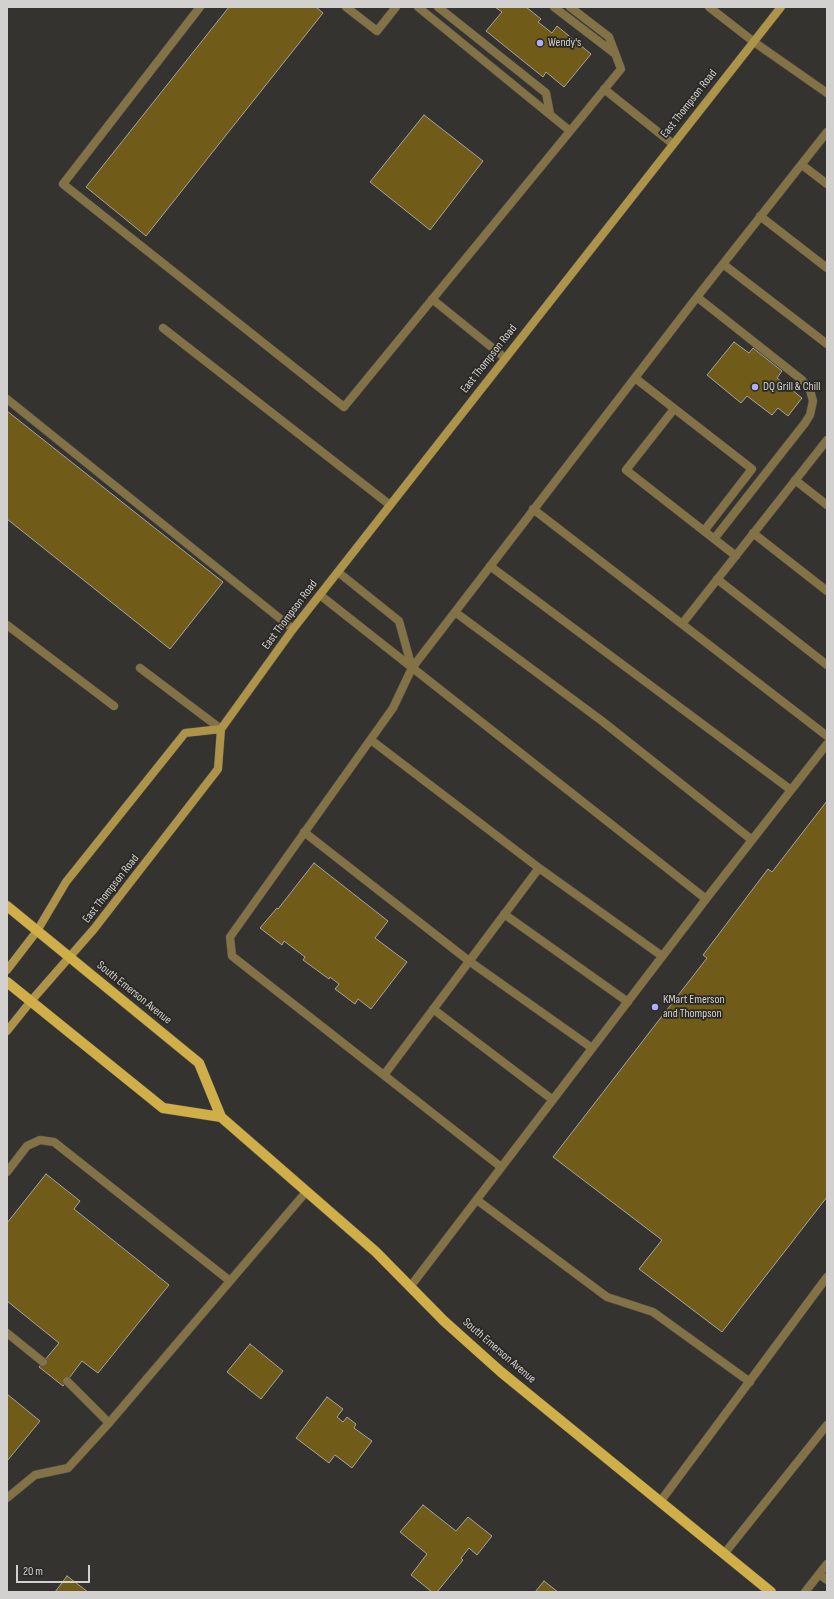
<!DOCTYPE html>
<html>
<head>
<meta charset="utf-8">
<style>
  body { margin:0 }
  #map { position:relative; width:834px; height:1599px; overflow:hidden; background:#343330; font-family:"Sofia Sans Condensed",sans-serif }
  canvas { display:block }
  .frame { position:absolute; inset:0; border:8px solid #d2d1cf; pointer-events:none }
  .scale { position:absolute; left:16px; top:1565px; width:74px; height:18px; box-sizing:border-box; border:2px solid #d2d1cf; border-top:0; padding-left:5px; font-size:12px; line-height:14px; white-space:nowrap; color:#d2d1cf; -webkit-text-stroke:3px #2a2926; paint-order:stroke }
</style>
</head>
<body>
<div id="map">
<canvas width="834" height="1599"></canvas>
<div class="frame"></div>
<div class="scale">20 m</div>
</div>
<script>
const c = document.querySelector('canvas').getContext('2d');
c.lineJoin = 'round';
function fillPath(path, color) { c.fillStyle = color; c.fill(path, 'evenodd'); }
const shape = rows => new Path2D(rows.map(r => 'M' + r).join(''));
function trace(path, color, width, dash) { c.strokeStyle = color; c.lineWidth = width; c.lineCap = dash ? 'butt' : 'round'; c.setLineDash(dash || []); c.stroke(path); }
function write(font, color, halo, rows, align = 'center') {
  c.font = font + ' "Sofia Sans Condensed",sans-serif'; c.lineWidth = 3.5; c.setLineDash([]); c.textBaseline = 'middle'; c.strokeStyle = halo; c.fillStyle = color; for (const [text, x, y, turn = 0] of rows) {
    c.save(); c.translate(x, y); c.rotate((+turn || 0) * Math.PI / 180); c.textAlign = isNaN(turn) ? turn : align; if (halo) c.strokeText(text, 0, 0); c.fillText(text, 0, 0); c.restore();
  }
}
const building = shape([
  [229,7,316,7,323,13,146,236,86,187,229,7],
  [495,7,526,7,541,19,538,22,552,33,557,26,591,54,564,87,546,72,543,77,486,31,502,12,495,7],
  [424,115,483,161,430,230,370,182,424,115],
  [734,342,749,353,753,348,782,371,777,378,802,398,788,416,778,408,772,415,747,396,741,403,707,375,734,342],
  [7,411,223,582,170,649,7,519,7,411],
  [827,801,827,1197,722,1332,639,1269,662,1240,553,1157,707,958,703,955,768,869,772,872,827,801],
  [314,863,388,921,375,938,407,962,371,1009,358,999,355,1004,335,989,339,984,330,977,329,979,303,960,305,957,284,941,282,945,260,928,277,908,278,909,314,863],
  [46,1174,80,1201,74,1209,169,1285,98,1373,82,1361,63,1386,39,1367,59,1343,7,1301,7,1223,46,1174],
  [250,1344,283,1371,261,1399,227,1372,250,1344],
  [7,1394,40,1421,7,1461,7,1394],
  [327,1397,343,1409,337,1417,343,1422,347,1417,356,1424,354,1428,372,1441,352,1468,335,1455,329,1463,296,1438,327,1397],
  [423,1505,456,1531,468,1517,492,1536,477,1555,469,1548,461,1558,463,1560,437,1592,432,1592,411,1575,427,1554,400,1532,423,1505],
  [67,1576,88,1592,55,1592,67,1576],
  [544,1581,558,1592,535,1592,544,1581]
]);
fillPath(building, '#705b18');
trace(building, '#a5a4a0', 1);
const lane = shape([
  [200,7,63,184,344,407,621,69,609,37,570,7],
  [346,7,377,31,396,7],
  [418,7,570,131],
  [438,7,546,93,550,114],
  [554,7,614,53],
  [709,7,754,42,827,93],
  [604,89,673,144],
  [802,165,827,184],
  [760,216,827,268],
  [723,264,827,344],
  [697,297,802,380,810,390,813,401,810,415,805,423,714,539],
  [432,299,505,358],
  [163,328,390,505],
  [635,378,752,469,704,531],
  [7,399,293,629],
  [674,409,626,470,736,556],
  [795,480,827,505],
  [533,509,827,736],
  [753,533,827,591],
  [490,566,791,790],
  [338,572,399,621,412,668],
  [717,579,827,665],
  [320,595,706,899],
  [455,612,602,721,752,840],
  [682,624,827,440],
  [7,625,114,706],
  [140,668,221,729],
  [371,740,539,868,384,1075],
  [304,832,469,961,592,1048],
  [539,868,662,956],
  [504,914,628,1002],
  [433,1009,553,1100],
  [501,1167,232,956,230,937,393,708,412,668,697,297,827,132],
  [7,1172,27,1146,40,1140,54,1142,230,1281],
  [477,1200,607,1297,653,1312,750,1382],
  [410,1287,706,899,827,744],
  [7,1333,43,1362],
  [67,1381,109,1423,306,1192],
  [7,1498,35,1475,68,1468,109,1423],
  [660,1502,827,1277],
  [724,1554,827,1425],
  [819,1574,827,1580],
  [805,1592,827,1564]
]);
const secondary = shape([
  [7,970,37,931,66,882,185,733,221,729],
  [7,1031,31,1001,94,929,218,769,221,729,293,629,781,7]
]);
const primary = shape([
  [7,906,199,1063,221,1117,376,1252,444,1321,501,1372,771,1592],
  [7,982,163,1108,221,1117]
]);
trace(lane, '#504f4d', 9);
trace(secondary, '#504f4d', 9);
trace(primary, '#504f4d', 11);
trace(lane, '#827245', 8);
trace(secondary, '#ae9449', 8);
trace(primary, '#d0af49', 10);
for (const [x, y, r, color] of [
  [540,43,4,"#b1adfa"],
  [755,387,4,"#b1adfa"],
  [655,1007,4,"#b1adfa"]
]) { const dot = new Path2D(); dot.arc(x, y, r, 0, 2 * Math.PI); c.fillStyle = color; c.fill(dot); trace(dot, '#2a2926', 1.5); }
write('12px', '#d2d1cf', '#2a2926', [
  ["Wendy's",548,43],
  ["DQ Grill & Chill",763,387],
  ["KMart Emerson",663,1000],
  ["and Thompson",663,1014]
], 'left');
write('12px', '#d2d1cf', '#2a2926', [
  ["East Thompson Road",689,104,-52],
  ["East Thompson Road",489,359,-52],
  ["East Thompson Road",290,615,-53],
  ["East Thompson Road",111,889,-52],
  ["South Emerson Avenue",134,993,39],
  ["South Emerson Avenue",499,1351,41]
]);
</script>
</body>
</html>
